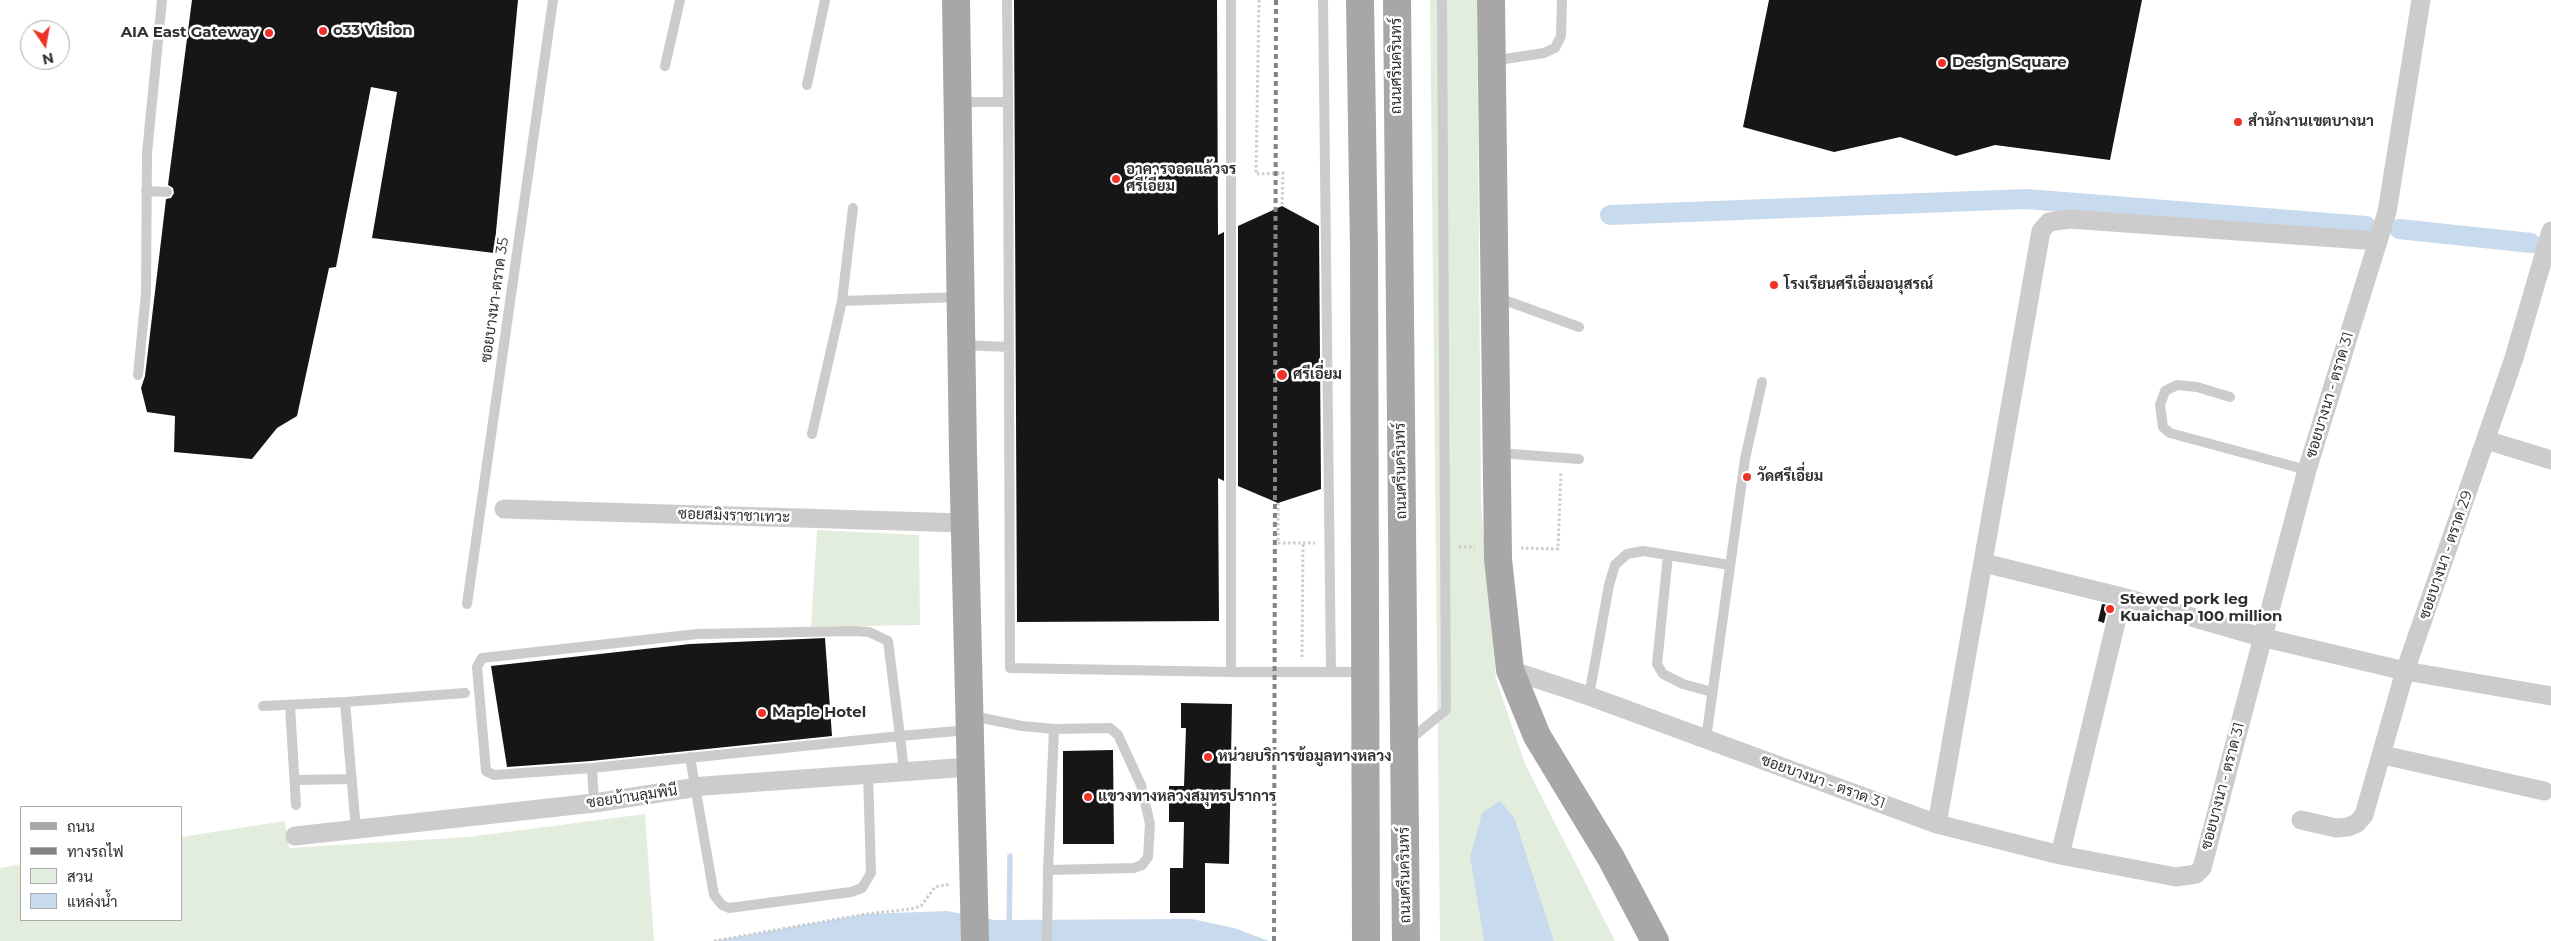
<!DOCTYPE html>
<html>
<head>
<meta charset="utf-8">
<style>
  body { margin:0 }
  #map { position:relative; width:2551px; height:941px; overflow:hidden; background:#fff; font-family:Montserrat,Sarabun,sans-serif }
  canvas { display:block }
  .legend { position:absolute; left:20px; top:806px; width:162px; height:115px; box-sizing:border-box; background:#fff; border:1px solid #acacac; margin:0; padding:6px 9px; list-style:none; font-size:15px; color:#2f2f2f }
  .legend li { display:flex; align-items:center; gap:10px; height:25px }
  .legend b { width:25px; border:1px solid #acacac }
  .north { position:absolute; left:20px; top:20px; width:50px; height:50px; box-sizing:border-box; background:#fff; border:1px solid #acacac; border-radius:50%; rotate:168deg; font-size:14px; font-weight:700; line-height:20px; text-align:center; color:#2f2f2f }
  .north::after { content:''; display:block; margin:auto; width:18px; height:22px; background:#ef3329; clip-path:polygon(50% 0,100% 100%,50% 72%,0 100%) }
</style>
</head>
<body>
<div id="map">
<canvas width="2551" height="941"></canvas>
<ul class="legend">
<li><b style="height:6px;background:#a7a7a7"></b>ถนน</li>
<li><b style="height:6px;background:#848484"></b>ทางรถไฟ</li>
<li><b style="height:14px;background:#e3eddd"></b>สวน</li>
<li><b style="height:14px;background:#c8daee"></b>แหล่งน้ำ</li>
</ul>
<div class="north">N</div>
</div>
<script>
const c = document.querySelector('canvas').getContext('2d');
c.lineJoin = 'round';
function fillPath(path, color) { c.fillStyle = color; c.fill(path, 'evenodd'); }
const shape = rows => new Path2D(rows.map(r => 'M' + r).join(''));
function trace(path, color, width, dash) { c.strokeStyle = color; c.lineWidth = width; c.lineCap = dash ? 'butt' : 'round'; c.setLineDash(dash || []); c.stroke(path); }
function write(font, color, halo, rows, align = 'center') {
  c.font = font + ' Montserrat,Sarabun,sans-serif'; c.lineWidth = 5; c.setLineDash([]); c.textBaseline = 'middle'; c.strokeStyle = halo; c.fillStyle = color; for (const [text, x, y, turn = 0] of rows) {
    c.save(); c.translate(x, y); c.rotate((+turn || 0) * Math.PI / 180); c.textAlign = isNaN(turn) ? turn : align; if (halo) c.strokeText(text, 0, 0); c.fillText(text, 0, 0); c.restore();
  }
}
fillPath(shape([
  [1430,0,1477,0,1481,504,1496,679,1525,764,1615,941,1440,941],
  [817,530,919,535,920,625,811,627],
  [645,814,654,941,0,941,0,868,21,864,21,920,181,920,181,837,285,821,289,848,468,837]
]), '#e3eddd');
fillPath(shape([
  [1500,801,1514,817,1554,941,1484,941,1470,857,1482,813],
  [947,911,995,920,1192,919,1234,928,1269,941,714,941,866,914]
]), '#c8daee');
trace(shape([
  [1009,941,1010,856]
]), '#c8daee', 5.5);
trace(shape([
  [1610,215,2026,199,2366,226],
  [2399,229,2531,243]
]), '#c8daee', 20);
fillPath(shape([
  [192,0,518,0,494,253,372,238,397,92,371,87,336,267,329,268,297,416,277,428,252,459,174,452,175,416,147,412,141,388,145,376,166,199,171,198,174,193,173,188,168,185],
  [1014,0,1217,0,1218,235,1224,232,1224,481,1218,478,1219,621,1017,622],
  [1769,0,2142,0,2110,160,1995,145,1956,156,1900,137,1834,152,1743,127],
  [1282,206,1319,226,1321,489,1278,503,1238,486,1238,226],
  [2102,604,2108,605,2104,623,2098,621],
  [825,638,832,736,591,761,507,767,491,666,690,644],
  [1181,703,1232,704,1229,864,1205,863,1205,913,1170,913,1170,868,1183,868,1184,822,1169,822,1169,786,1184,786,1186,728,1181,728],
  [1113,750,1114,844,1063,844,1063,751]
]), '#161616');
trace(shape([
  [1259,0,1256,174,1283,173,1282,206],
  [1278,503,1278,543,1315,543],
  [1459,547,1475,547],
  [1521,548,1558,549,1561,472],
  [1302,657,1303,543],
  [714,941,866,914,911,909,921,906,935,887,951,884]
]), '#ccc', 3, [2.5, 2.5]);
trace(shape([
  [1231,0,1231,672,1365,672],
  [1323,0,1331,672],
  [1492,61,1544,53,1555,48,1561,36,1562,0],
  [665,66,680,0],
  [807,85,825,0],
  [959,102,1008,102,1007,0],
  [1008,102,1010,668,1231,672],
  [146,191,167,192],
  [853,208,842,301,960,297],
  [1496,297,1579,327],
  [962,345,1009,347],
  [138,375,146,293,147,153,162,0],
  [2230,397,2197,387,2177,385,2165,391,2160,405,2163,427,2170,433,2307,470],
  [812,434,842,301],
  [1498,453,1579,459],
  [1668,555,1657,664,1663,674,1683,684,1712,692],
  [467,604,553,0],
  [855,631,869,632,888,641,900,736,592,768,494,775,486,771,477,667,482,658,697,634,855,631],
  [1589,696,1609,585,1615,565,1627,554,1643,551,1730,565],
  [345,702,356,830],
  [263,706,345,702,465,693],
  [290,706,296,805],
  [972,716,1022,726,1054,729,1110,728,1118,735,1141,785,1150,824,1148,857,1142,865,1134,868,1048,870,1054,729],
  [1706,739,1745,459,1762,382],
  [1408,741,1446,710,1442,0],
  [690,757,714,895,722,905,729,908,851,892,862,888,871,873,868,774],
  [592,768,594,803],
  [904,771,900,736,968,730],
  [296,780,352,779],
  [1047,941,1048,870]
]), '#ccc', 10);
trace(shape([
  [2486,440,2551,460],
  [504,509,964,523],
  [1984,563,2122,597,2261,637,2405,671,2551,696],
  [1510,670,1589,696,1937,824,2060,855,2176,877,2196,874,2202,868,2307,470,2387,212,2421,0],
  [2383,755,2544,791],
  [2301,820,2336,828,2348,827,2357,823,2364,815,2405,671,2514,358,2551,231],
  [1937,824,2041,231,2049,222,2069,219,2378,241],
  [295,836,594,803,704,786,970,767],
  [2060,855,2122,597]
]), '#ccc', 19);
trace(shape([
  [956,0,963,453,975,941],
  [1360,0,1364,250,1366,941],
  [1397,0,1406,941],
  [1491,0,1498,559,1510,670,1537,736,1611,858,1655,941]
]), '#a7a7a7', 28);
trace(shape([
  [1274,941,1276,0]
]), '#848484', 4, [5, 4]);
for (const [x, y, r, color] of [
  [323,31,5,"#ef3329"],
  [269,33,5,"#ef3329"],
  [1942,63,5,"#ef3329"],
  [2238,122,5,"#ef3329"],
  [1116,179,5,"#ef3329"],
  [1774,285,5,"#ef3329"],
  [1282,375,6,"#ef3329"],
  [1747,477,5,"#ef3329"],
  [2110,609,5,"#ef3329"],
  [762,713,5,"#ef3329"],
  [1208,757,5,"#ef3329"],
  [1088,797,5,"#ef3329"]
]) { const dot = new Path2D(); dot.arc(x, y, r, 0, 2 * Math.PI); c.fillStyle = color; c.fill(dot); trace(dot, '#fff', 2); }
write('bold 15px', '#2f2f2f', '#fff', [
  ["o33 Vision",333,31],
  ["AIA East Gateway",259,33,"right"],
  ["Design Square",1952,63],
  ["สำนักงานเขตบางนา",2248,122],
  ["อาคารจอดแล้วจร",1126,170],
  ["ศรีเอี่ยม",1126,187],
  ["โรงเรียนศรีเอี่ยมอนุสรณ์",1784,285],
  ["ศรีเอี่ยม",1293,375],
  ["วัดศรีเอี่ยม",1757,477],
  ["Stewed pork leg",2120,600],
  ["Kuaichap 100 million",2120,617],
  ["Maple Hotel",772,713],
  ["หน่วยบริการข้อมูลทางหลวง",1218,757],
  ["แขวงทางหลวงสมุทรปราการ",1098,797]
], 'left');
write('15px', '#2f2f2f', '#fff', [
  ["ถนนศรีนครินทร์",1397,66,-90],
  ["ซอยบางนา-ตราด 35",495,300,-82],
  ["ซอยบางนา - ตราด 31",2330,395,-73],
  ["ถนนศรีนครินทร์",1401,471,-91],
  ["ซอยสมิงราชาเทวะ",734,516,2],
  ["ซอยบางนา - ตราด 29",2446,555,-71],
  ["ซอยบางนา - ตราด 31",1823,782,20],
  ["ซอยบางนา - ตราด 31",2223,786,-75],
  ["ซอยบ้านลุมพินี",632,797,-8],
  ["ถนนศรีนครินทร์",1405,875,-91]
]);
</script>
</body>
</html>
